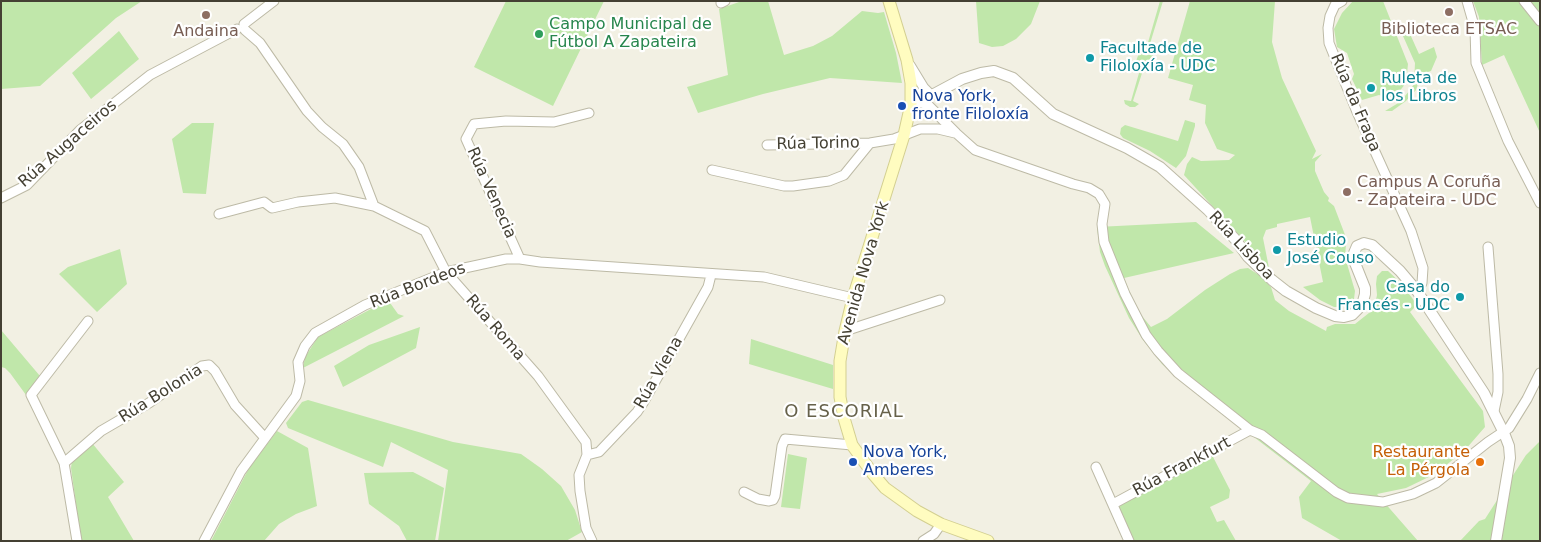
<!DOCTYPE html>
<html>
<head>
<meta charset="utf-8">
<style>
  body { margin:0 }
  #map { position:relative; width:1541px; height:542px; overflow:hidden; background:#f2f0e3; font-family:"DejaVu Sans",sans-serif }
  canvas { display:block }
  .frame { position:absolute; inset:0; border:2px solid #444033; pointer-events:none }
</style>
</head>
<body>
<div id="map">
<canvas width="1541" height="542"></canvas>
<div class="frame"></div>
</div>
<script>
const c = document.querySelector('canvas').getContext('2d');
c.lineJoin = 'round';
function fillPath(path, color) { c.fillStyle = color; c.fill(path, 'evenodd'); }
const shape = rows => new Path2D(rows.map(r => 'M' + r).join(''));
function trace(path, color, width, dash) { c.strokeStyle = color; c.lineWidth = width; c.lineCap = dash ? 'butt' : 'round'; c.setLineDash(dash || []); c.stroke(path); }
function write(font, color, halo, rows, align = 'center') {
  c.font = font + ' "DejaVu Sans",sans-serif'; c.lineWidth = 4.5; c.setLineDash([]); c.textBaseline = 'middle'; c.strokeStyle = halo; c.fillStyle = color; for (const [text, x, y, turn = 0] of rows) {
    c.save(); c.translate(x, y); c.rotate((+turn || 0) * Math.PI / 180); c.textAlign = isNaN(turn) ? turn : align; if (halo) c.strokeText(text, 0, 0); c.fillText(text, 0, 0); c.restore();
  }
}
fillPath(shape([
  [1,1,142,1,116,18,40,86,1,89],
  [506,1,604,1,553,106,474,67],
  [742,1,768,1,784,55,813,46,832,36,862,11,878,13,884,12,896,53,902,83,830,78,763,94,698,113,687,87,728,75,719,9],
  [976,1,1040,1,1031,24,1016,39,1003,46,992,47,979,43],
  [1160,1,1163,1,1149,47,1154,51,1152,59,1150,65,1144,67,1133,101,1139,104,1135,107,1130,107,1125,104,1124,100,1131,101,1141,66,1136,61,1141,48,1147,46],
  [1190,1,1275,1,1272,42,1282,78,1316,151,1312,159,1322,154,1315,162,1315,171,1324,192,1329,198,1328,201,1334,206,1347,240,1346,244,1345,257,1355,291,1354,299,1350,304,1341,307,1334,307,1320,300,1303,287,1323,282,1310,217,1277,224,1277,227,1266,230,1263,238,1269,268,1184,175,1187,164,1192,157,1201,161,1229,160,1235,155,1217,149,1205,123,1206,105,1189,100,1193,85,1168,78],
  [1353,1,1383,1,1408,64,1406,83,1398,93,1389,98,1379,95,1362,100,1352,79,1354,74,1347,53,1337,47,1334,29,1342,13],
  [1473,1,1540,1,1540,133,1504,55,1482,65,1479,17],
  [119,31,139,59,91,99,72,73],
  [1410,34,1419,54,1434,47,1437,57,1431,71,1421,74,1416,90,1406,101,1392,111,1385,111,1400,102,1410,90,1414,84,1415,63,1403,36],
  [1185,120,1195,123,1195,126,1186,156,1176,168,1150,151,1123,138,1120,134,1121,128,1125,125,1178,141],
  [192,123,214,123,206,194,183,193,172,139],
  [1196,222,1234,253,1124,278,1137,310,1151,327,1167,319,1205,290,1230,274,1240,269,1248,268,1259,275,1271,287,1275,300,1289,311,1326,331,1327,327,1335,324,1355,324,1374,309,1377,295,1376,284,1377,276,1382,271,1388,271,1401,283,1415,302,1414,308,1410,312,1483,411,1485,427,1465,450,1435,474,1406,488,1377,494,1418,541,1342,541,1302,518,1299,497,1311,481,1176,377,1162,364,1143,340,1129,318,1105,266,1100,252,1097,227],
  [120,249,127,284,97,312,59,274,68,267],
  [388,300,398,314,404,316,303,368,305,357,318,337],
  [420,327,416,348,343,387,334,366,369,345],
  [1,330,40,376,26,395,10,373,5,368,1,367],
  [751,339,833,365,833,389,749,364],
  [308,400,453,442,521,454,542,469,561,486,575,510,582,532,566,541,438,541,448,470,391,442,383,467,288,428,286,423,302,402],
  [277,431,308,448,317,506,296,514,279,524,264,541,211,541,249,468],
  [1540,441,1540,541,1460,541,1479,521,1485,519,1526,455],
  [92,443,124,482,108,497,134,541,81,541,71,468,72,460],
  [1211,453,1230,490,1229,498,1210,507,1217,522,1224,520,1236,541,1131,541,1118,511,1118,506,1121,503],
  [788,454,807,458,800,509,781,507],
  [413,472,444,488,435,541,407,541,399,526,369,504,364,473]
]), '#c0e7aa');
const minor = shape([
  [1342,1,1335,5,1330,16,1328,28,1329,43,1357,112,1411,231,1423,268,1422,283,1417,291],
  [1467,1,1475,29,1476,63,1508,141,1540,203],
  [1524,1,1540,21],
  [721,3,725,1],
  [244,24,274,1],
  [245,30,260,43,307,111,322,127,343,144,359,167,374,206,425,231,446,272,538,376,586,442,587,455,579,475,580,491,586,528,592,541],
  [910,65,924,88,930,94,934,94],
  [914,93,915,101,928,105,956,133,975,150,1073,184,1089,188,1099,194,1105,204,1102,224,1104,242,1125,294,1146,335,1158,351,1178,373,1250,430,1262,435,1336,492,1348,498,1383,502,1413,494,1436,483,1488,442,1509,428,1527,399,1540,373],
  [767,145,870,143,894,139,920,129,938,129,955,133],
  [712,170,784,186,793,186,829,181,844,175,870,143],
  [1,198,27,185,80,130,150,75,237,29],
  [219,214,264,202,272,208,298,202,335,198,374,206],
  [1488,247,1498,374,1498,392,1494,411],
  [520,259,466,139,474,124,506,121,554,122,589,113],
  [845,331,940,300],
  [587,455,599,452,637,412,643,403,708,287,711,275],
  [64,463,101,431,149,403,202,366,209,365,215,371,235,405,265,438],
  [1096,467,1129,541],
  [744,492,758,499,769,501,773,500,775,496,782,446,785,439,852,445],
  [1113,504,1250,430],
  [77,541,64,463,31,395,88,321],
  [204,541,241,471,296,396,300,381,298,362,305,346,315,333,365,305,446,272,506,259,520,259,540,262,764,277,853,298],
  [923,541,934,534,941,524]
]);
const tertiary = shape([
  [934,94,962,79,981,73,994,71,1013,78,1053,114,1127,148,1160,167,1208,210,1235,239,1248,257,1272,280,1286,291,1316,308,1335,316,1344,317,1352,315,1362,305,1365,294,1365,288,1355,263,1354,253,1357,246,1364,243,1372,245,1400,271,1417,291,1484,393,1504,433,1509,446,1510,458,1496,541]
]);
const secondary = shape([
  [889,1,907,60,911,83,911,104,904,135,853,298,845,331,840,361,840,397,844,418,852,445,873,474,885,488,917,511,941,524,988,541]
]);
trace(minor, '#bdbaa6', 11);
trace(tertiary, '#bdbaa6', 12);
trace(secondary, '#d3cf91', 13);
trace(minor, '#fff', 9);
trace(tertiary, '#fff', 10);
trace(secondary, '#fffcc0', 11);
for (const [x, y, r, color] of [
  [1449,12,5,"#8d6e63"],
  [206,15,5,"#8d6e63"],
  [539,34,5,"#2e9e5b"],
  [1090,58,5,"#0f9aa8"],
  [1371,88,5,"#0f9aa8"],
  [902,106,5,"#1a4fb4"],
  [1347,192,5,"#8d6e63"],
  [1277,250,5,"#0f9aa8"],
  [1460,297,5,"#0f9aa8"],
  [853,462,5,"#1a4fb4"],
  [1480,462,5,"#e8710a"]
]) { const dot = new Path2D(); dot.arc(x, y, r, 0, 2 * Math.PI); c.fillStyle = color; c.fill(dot); trace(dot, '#fff', 2); }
write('16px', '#27864d', '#fff', [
  ["Campo Municipal de",549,25],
  ["Fútbol A Zapateira",549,43]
], 'left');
write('16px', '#785e54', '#fff', [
  ["Biblioteca ETSAC",1449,30],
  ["Andaina",206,32],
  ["Campus A Coruña",1357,183,"left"],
  ["- Zapateira - UDC",1357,201,"left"]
]);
write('16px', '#0d838f', '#fff', [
  ["Facultade de",1100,49],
  ["Filoloxía - UDC",1100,67],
  ["Ruleta de",1381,79],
  ["los Libros",1381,97],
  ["Estudio",1287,241],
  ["José Couso",1287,259],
  ["Casa do",1450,288,"right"],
  ["Francés - UDC",1450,306,"right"]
], 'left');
write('16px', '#164399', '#fff', [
  ["Nova York,",912,97],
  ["fronte Filoloxía",912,115],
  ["Nova York,",863,453],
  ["Amberes",863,471]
], 'left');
write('16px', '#444033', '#fff', [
  ["Rúa da Fraga",1355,103,67],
  ["Rúa Augaceiros",68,144,-41],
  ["Rúa Torino",818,144,-1],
  ["Rúa Venecia",491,193,66],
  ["Rúa Lisboa",1241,246,47],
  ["Avenida Nova York",864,273,-74],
  ["Rúa Bordeos",418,286,-21],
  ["Rúa Roma",495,328,49],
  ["Rúa Viena",659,373,-60],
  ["Rúa Bolonia",161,394,-32],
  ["Rúa Frankfurt",1182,467,-28]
]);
write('16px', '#c56008', '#fff', [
  ["Restaurante",1470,453],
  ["La Pérgola",1470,471]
], 'right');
c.letterSpacing = '1px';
write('18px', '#66614a', '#fff', [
  ["O ESCORIAL",844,412]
]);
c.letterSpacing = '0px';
</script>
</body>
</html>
